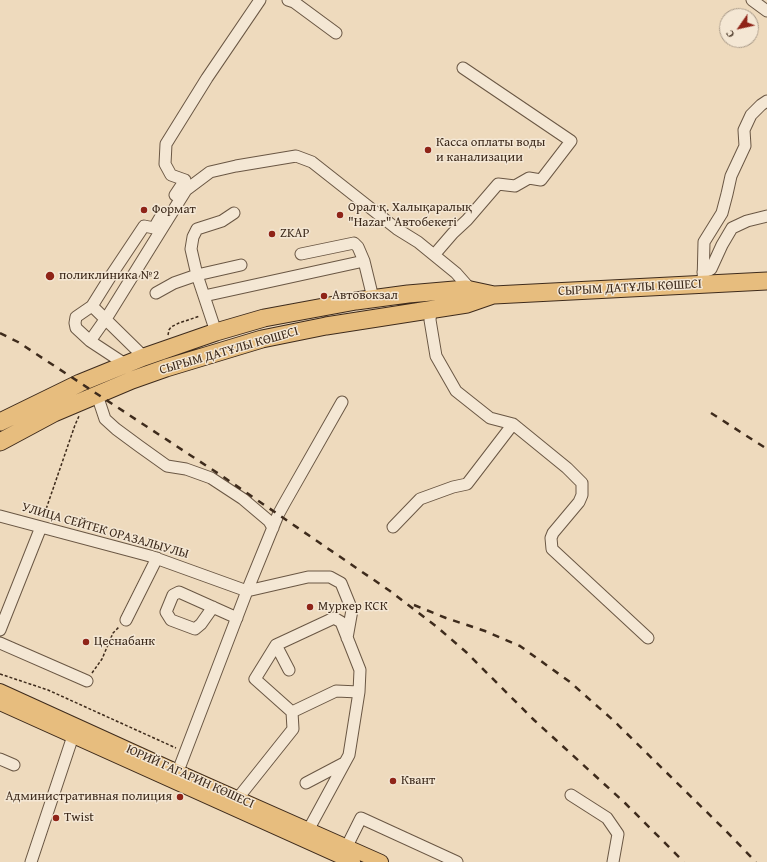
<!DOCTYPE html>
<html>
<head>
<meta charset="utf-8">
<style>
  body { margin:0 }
  #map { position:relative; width:767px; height:862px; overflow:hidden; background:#eedabd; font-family:"Gentium Book Plus",serif }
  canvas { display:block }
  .north { position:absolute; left:719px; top:8px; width:40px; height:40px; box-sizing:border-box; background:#f4e7d4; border:1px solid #ab9c8a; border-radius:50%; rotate:236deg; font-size:11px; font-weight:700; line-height:16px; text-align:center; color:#3e2b1c }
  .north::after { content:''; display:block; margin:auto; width:14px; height:18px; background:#8f2418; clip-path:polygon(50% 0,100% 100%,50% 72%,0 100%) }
</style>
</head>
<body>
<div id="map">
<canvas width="767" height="862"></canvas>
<div class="north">С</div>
</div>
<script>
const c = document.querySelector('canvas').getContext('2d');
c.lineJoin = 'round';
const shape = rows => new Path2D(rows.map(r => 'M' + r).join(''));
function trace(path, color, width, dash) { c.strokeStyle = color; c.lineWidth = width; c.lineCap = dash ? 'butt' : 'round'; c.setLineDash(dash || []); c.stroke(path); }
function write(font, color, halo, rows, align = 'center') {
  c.font = font + ' "Gentium Book Plus",serif'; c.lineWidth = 3; c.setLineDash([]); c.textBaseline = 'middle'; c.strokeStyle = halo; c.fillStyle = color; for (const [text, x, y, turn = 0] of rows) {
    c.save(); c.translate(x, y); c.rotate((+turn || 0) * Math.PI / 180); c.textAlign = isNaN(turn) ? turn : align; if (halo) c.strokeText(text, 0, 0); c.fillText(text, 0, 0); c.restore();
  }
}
const minor = shape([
  [288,0,294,2,336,33],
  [752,0,767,11],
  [175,195,185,180,171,175,165,164,166,144,207,78,260,0],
  [301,254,354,243,358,247,364,261,373,298],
  [434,255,453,233,467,220,498,184,515,186,529,178,541,180,571,141,463,68],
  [703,272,709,270,711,269,722,245,732,228,747,221,767,216],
  [703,284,704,242,722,213,727,194,731,176,745,146,744,130,751,115,761,105,767,101],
  [156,293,174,283,197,275,241,265],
  [204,296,364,261],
  [92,306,144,357],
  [431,310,430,320,436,356,456,391,490,418,513,424,567,468,582,483,582,495,579,502,553,533,551,538,552,549,648,638],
  [216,332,197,275,191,249,193,237,197,229,222,221,234,213],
  [90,341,76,328,75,323,76,317,92,306,112,274,144,226,154,228,161,216],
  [127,368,125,364,90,341,109,314,186,190,210,172,236,166,296,156,312,162,397,229,418,242,456,273,471,290],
  [97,395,105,419,116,429,139,446,167,466,186,469,211,478,243,499,269,521,273,528],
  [0,516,150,556,247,591,308,577,330,577,341,583,352,610,347,638],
  [393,527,420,499,453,487,467,484,513,424],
  [213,607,201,624,195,629,171,620,166,612,173,595,179,592,237,618],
  [126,620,157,558],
  [0,630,41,527],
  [0,643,87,681],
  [276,645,289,670],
  [292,712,255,679,276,645,334,618,341,622,360,670,359,692,349,755,311,825,304,835],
  [0,759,14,765],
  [175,779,247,591,278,515,284,504,342,402],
  [306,783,344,763],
  [571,795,607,818,618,834,613,862],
  [238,798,293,729,292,712,336,691,359,692],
  [347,846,361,818,457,862],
  [31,862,73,736]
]);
const major = shape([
  [0,691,178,772,381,862],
  [0,703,353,862]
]);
const highway = shape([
  [0,422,80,383,144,357,216,332,264,318,356,301,408,294,466,289,494,295,767,281],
  [0,442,54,413,132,380,166,368,262,339,326,326,467,304,493,295]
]);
trace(minor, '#6a5744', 13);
trace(major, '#3e2b1c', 16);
trace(highway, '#3e2b1c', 19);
trace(shape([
  [168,335,169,330,171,327,179,323,200,316],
  [43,518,75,425,79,416],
  [92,673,102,659,113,633,119,627],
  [0,674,48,690,176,748]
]), '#3e2b1c', 1.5, [3, 2]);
trace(minor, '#f4e7d4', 11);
trace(major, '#e7bd7e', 14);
trace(highway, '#e7bd7e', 17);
trace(shape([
  [0,333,18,342,225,478,390,591,437,627,466,652,534,720,625,803,684,862],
  [711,413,767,449],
  [414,605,446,618,485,631,520,646,570,682,614,721,724,829,756,862]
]), '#3e2b1c', 2.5, [7, 7]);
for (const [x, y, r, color] of [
  [428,150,4,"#8f2418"],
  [144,210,4,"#8f2418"],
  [340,215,4,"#8f2418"],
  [272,234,4,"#8f2418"],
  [50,276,5,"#8f2418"],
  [324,296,4,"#8f2418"],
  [310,607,4,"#8f2418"],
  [86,642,4,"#8f2418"],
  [393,781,4,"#8f2418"],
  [180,797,4,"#8f2418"],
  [56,818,4,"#8f2418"]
]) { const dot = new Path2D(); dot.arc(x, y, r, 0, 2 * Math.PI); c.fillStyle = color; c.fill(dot); trace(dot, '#f4e7d4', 1.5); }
write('13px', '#3e2b1c', '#f4e7d4', [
  ["Касса оплаты воды",436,143],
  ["и канализации",436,158],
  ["Орал қ. Халықаралық",348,208],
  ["\"Hazar\" Автобекеті",348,223],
  ["Формат",152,210],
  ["ZKAP",280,234],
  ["поликлиника №2",59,276],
  ["Автовокзал",332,296],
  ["Муркер КСК",318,607],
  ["Цеснабанк",94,642],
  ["Квант",401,781],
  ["Административная полиция",172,797,"right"],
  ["Twist",64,818]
], 'left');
write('13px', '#3e2b1c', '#f4e7d4', [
  ["СЫРЫМ ДАТҰЛЫ КӨШЕСІ",630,288,-3],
  ["СЫРЫМ ДАТҰЛЫ КӨШЕСІ",229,351,-16],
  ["УЛИЦА СЕЙТЕК ОРАЗАЛЫУЛЫ",105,531,16],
  ["ЮРИЙ ГАГАРИН КӨШЕСІ",190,777,24]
]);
</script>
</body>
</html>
